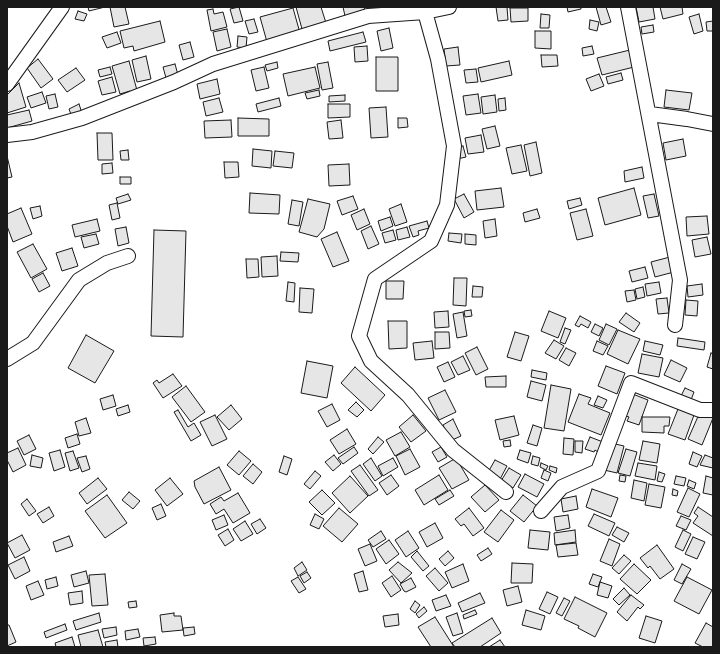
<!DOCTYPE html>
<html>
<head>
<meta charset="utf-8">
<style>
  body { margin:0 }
  #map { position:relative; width:720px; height:654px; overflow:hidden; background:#fff; font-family:Jost,sans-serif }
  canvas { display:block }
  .frame { position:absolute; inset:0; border:8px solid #1a1a1a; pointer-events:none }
</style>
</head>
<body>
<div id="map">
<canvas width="720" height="654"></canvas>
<div class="frame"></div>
</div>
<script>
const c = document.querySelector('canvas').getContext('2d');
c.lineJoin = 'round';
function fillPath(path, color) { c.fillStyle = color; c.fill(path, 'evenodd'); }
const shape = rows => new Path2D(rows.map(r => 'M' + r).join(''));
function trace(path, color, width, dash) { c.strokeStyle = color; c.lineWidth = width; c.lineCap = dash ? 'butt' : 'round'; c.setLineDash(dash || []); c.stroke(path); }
const building = shape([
  [88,7,105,7,89,11,88,7],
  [110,7,125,7,129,24,114,27,110,7],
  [239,7,243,21,234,23,230,9,239,7],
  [296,7,321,7,326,23,302,29,296,7],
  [343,7,364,7,365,11,345,16,343,7],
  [496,7,507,7,508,20,498,21,496,7],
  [567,7,581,7,581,9,568,12,567,7],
  [596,7,606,7,611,22,601,25,596,7],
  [636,7,653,7,655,19,639,22,636,7],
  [660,7,682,7,683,14,663,19,660,7],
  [293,8,300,33,267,42,260,17,293,8],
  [510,8,528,8,528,21,511,22,510,8],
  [213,9,214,14,223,12,227,27,211,31,207,10,213,9],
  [78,11,87,14,84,21,75,19,78,11],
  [541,14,550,15,549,28,540,28,541,14],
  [699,14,703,31,694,34,689,17,699,14],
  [254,19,258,32,249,34,245,21,254,19],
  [590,20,599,22,597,31,589,29,590,20],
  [160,21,165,42,134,51,133,46,124,48,120,31,160,21],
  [713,21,713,31,707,31,706,22,713,21],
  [653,25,654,32,642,34,641,27,653,25],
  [389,28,393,48,381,51,377,31,389,28],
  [227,29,231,47,217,51,213,32,227,29],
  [535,31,551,31,551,49,535,48,535,31],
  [117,32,121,43,107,48,102,37,117,32],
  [363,32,366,42,330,51,328,41,363,32],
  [238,36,247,37,246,48,237,47,238,36],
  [190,42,194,57,183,60,179,45,190,42],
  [367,46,368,61,355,62,354,47,367,46],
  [592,46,594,54,583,56,582,48,592,46],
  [458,47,460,65,446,66,444,49,458,47],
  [630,50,634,67,602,75,597,58,630,50],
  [541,55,557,55,558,66,542,67,541,55],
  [146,56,151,79,137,82,132,60,146,56],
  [376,57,398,57,398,91,376,91,376,57],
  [38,59,53,79,41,88,27,68,38,59],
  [129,61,138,94,131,96,130,91,120,94,112,66,129,61],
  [509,61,512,75,481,82,478,68,509,61],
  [277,62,278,68,267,71,265,65,277,62],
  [328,62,333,88,322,90,317,64,328,62],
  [175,64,178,75,166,78,163,67,175,64],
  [110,67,112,74,100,77,98,70,110,67],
  [264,67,269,88,256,91,251,70,264,67],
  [315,67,320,88,288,96,283,74,315,67],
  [76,68,85,80,67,92,58,80,76,68],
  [476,69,478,82,466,83,464,70,476,69],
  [621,73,623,80,608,84,606,77,621,73],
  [599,74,604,86,591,91,586,79,599,74],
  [112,77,116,92,102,95,98,81,112,77],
  [217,79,220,94,200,99,197,84,217,79],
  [19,83,26,107,7,113,7,95,19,83],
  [319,90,320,96,307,99,305,93,319,90],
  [666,90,692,93,689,110,664,107,666,90],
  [42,92,46,103,31,108,27,97,42,92],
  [55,94,58,107,49,109,46,96,55,94],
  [478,94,481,113,466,115,463,96,478,94],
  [345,95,345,101,329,102,329,96,345,95],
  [495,95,497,112,483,114,481,97,495,95],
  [219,98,223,112,206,116,203,102,219,98],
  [279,98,281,106,258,112,256,104,279,98],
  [505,98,506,110,499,111,498,99,505,98],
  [79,104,82,113,72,117,69,109,79,104],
  [328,104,350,104,350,117,328,118,328,104],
  [386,107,388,137,371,138,369,108,386,107],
  [29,110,32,121,7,128,7,115,29,110],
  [238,118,269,119,269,136,238,136,238,118],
  [398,118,407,118,408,127,398,128,398,118],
  [231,120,232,137,205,138,204,121,231,120],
  [341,120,343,138,329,139,327,122,341,120],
  [495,126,500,146,487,149,482,129,495,126],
  [97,133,112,133,113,160,98,160,97,133],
  [481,135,484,152,468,154,465,138,481,135],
  [683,139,686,156,666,160,663,143,683,139],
  [536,142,542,173,530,176,524,145,536,142],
  [521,145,527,171,512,174,506,148,521,145],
  [463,146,466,157,457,159,455,148,463,146],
  [253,149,272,151,271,168,252,166,253,149],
  [128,150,129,160,121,160,120,151,128,150],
  [275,151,294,153,292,168,273,166,275,151],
  [7,156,12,177,7,178,7,156],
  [224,162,238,162,239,177,225,178,224,162],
  [112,163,113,173,102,174,102,164,112,163],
  [349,164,350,185,329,186,328,165,349,164],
  [642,167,644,178,625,182,624,171,642,167],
  [120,177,131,177,131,184,120,184,120,177],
  [501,188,504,207,477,210,475,191,501,188],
  [634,188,641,215,605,225,598,198,634,188],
  [250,193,280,195,279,214,249,213,250,193],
  [128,194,131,200,118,204,116,198,128,194],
  [464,194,474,212,464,218,454,199,464,194],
  [654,194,659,216,648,218,643,196,654,194],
  [353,196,358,209,342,215,337,201,353,196],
  [580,198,582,205,569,209,567,201,580,198],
  [308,199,330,204,324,229,317,237,299,232,308,199],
  [292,200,303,202,299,226,288,224,292,200],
  [117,203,120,218,112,220,109,205,117,203],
  [401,204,407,222,395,226,389,209,401,204],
  [40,206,42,216,33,219,30,208,40,206],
  [21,208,32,234,13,242,7,226,7,214,21,208],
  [364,209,370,224,357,230,351,215,364,209],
  [537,209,540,218,525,222,523,213,537,209],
  [586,209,593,236,577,240,570,213,586,209],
  [707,216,709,234,687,236,686,217,707,216],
  [390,217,393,226,381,231,378,221,390,217],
  [97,219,100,231,75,237,72,225,97,219],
  [495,219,497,236,485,238,483,221,495,219],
  [427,221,429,228,418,231,419,235,413,237,409,226,427,221],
  [371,226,379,244,368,249,361,231,371,226],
  [126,227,129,243,118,246,115,229,126,227],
  [407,227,410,237,398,240,396,230,407,227],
  [154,230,186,231,183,337,151,336,154,230],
  [393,230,396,240,385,243,382,233,393,230],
  [337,232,349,261,333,267,321,239,337,232],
  [449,233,462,234,461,243,448,241,449,233],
  [96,234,99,244,84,248,81,237,96,234],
  [465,234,476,235,476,245,465,244,465,234],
  [707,237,711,254,695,257,692,240,707,237],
  [33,244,47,269,31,278,17,252,33,244],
  [72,248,78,266,62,271,56,253,72,248],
  [281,252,299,253,298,262,280,261,281,252],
  [277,256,278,276,262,277,261,257,277,256],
  [670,257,674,272,655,277,651,262,670,257],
  [246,259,258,259,259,277,247,278,246,259],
  [645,267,648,278,632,282,629,271,645,267],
  [43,273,50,286,39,292,32,279,43,273],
  [454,278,467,278,466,306,453,305,454,278],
  [386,281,404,281,403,299,386,299,386,281],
  [288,282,295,283,294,302,286,301,288,282],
  [659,282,661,293,647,296,645,284,659,282],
  [702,284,703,295,688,297,687,286,702,284],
  [473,286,483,287,482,297,472,297,473,286],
  [643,287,645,297,637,299,635,289,643,287],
  [300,288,314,289,312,313,299,312,300,288],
  [634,290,636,300,627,302,625,291,634,290],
  [667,298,669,313,658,314,656,299,667,298],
  [686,300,698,301,697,316,685,315,686,300],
  [471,310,472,316,465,317,464,311,471,310],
  [448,311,449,327,435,328,434,312,448,311],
  [549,311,566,318,558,338,541,331,549,311],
  [463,312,467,336,457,338,453,314,463,312],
  [626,313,640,323,634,332,619,322,626,313],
  [580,316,591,322,588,328,581,324,579,327,575,325,580,316],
  [388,321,407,321,407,348,389,349,388,321],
  [595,324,603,328,599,336,591,332,595,324],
  [606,324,617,329,609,345,599,340,606,324],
  [565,328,571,330,565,344,560,342,565,328],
  [618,330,640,339,628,364,607,354,618,330],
  [435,332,449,332,450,348,435,349,435,332],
  [515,332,529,336,521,361,507,357,515,332],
  [86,335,114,351,95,383,68,368,86,335],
  [678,338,705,342,704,350,677,346,678,338],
  [554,340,564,346,556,359,545,353,554,340],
  [432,341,434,358,415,360,413,343,432,341],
  [597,341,608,346,603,355,593,351,597,341],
  [645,341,663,345,660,355,643,351,645,341],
  [477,347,488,369,476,375,465,353,477,347],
  [566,348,576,353,569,366,559,360,566,348],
  [711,353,713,354,713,369,707,367,711,353],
  [642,354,663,358,659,377,638,373,642,354],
  [463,356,470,370,458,375,451,362,463,356],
  [671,360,687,368,680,382,664,375,671,360],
  [307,361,333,366,327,398,301,393,307,361],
  [448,362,455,377,444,382,437,367,448,362],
  [606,366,625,373,617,394,598,386,606,366],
  [355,367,385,395,371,411,341,383,355,367],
  [532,370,547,373,546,380,531,377,532,370],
  [173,374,182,386,163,398,153,383,157,380,159,383,173,374],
  [506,376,506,387,486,387,485,377,506,376],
  [531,381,546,385,542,401,527,397,531,381],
  [551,385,571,389,564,431,544,428,551,385],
  [186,386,205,412,191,422,172,397,186,386],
  [685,388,694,392,691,400,681,396,685,388],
  [445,390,456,412,439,420,428,398,445,390],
  [630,393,648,400,639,425,627,421,629,417,622,415,630,393],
  [579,394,591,398,588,404,610,413,601,435,568,422,579,394],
  [113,395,116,406,103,410,100,399,113,395],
  [598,396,607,400,603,408,594,405,598,396],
  [356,402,364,410,357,417,348,410,356,402],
  [332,404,340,420,327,427,318,411,332,404],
  [128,405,130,412,118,416,116,409,128,405],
  [231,405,242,419,229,430,217,417,231,405],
  [678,409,694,415,685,440,668,434,678,409],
  [178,410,188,427,194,423,201,435,191,441,174,412,178,410],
  [700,412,713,418,702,445,688,439,700,412],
  [215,415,227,439,212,446,200,422,215,415],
  [413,415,426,431,411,442,399,427,413,415],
  [514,416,519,435,500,440,495,420,514,416],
  [642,417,670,417,669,426,664,426,664,433,642,432,642,417],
  [86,418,91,433,79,436,75,422,86,418],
  [453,419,461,436,450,441,443,425,453,419],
  [533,425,542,428,537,446,527,443,533,425],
  [347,429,356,444,339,454,330,440,347,429],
  [401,432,410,447,395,456,386,440,401,432],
  [77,434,80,444,68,448,65,438,77,434],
  [29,435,36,449,24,455,17,441,29,435],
  [378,437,384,442,373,454,368,449,378,437],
  [590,437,603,442,598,452,595,450,594,452,585,449,590,437],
  [564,438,574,439,573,455,563,454,564,438],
  [510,440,511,446,504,447,503,441,510,440],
  [575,441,583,441,582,453,575,452,575,441],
  [643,441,660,444,657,463,639,460,643,441],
  [611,443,624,446,617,473,604,470,611,443],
  [354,447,358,453,343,464,338,458,354,447],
  [441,447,447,457,438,462,432,452,441,447],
  [18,448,26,465,13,472,7,460,7,453,18,448],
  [410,449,420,467,405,475,396,456,410,449],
  [626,449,637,452,630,476,618,473,626,449],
  [60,450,65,467,54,471,49,453,60,450],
  [520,450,531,453,528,463,517,459,520,450],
  [73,451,79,468,70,471,65,453,73,451],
  [239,451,251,461,239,475,227,465,239,451],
  [693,452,702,456,697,467,689,464,693,452],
  [32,455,43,458,41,468,30,466,32,455],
  [334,455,341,464,333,471,325,462,334,455],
  [705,455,713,458,713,468,700,465,705,455],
  [86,456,90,469,82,472,77,458,86,456],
  [284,456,292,459,287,475,279,472,284,456],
  [533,456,540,458,538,466,531,464,533,456],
  [371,458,382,476,375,481,363,464,371,458],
  [393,458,398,467,383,476,378,466,393,458],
  [456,458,469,480,452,489,439,468,456,458],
  [495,460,507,466,499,481,487,474,495,460],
  [541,463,548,466,546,470,540,467,541,463],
  [638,463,657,466,655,480,635,476,638,463],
  [253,464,262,472,253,484,243,476,253,464],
  [360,465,378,490,369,496,351,471,360,465],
  [550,466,557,468,556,473,549,470,550,466],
  [219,467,231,490,204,504,195,487,194,481,219,467],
  [509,468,521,475,513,488,501,481,509,468],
  [544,470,551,473,548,481,541,478,544,470],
  [315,471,321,476,310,489,304,484,315,471],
  [659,472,665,474,662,482,657,481,659,472],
  [525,474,544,484,537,497,518,487,525,474],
  [391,475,399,486,387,495,379,483,391,475],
  [439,475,448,490,424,505,415,490,439,475],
  [620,475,626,476,625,482,619,481,620,475],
  [350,476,368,496,350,513,332,493,350,476],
  [676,476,686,478,684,486,674,484,676,476],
  [706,476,713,478,713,495,703,493,706,476],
  [98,478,107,489,87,504,79,493,98,478],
  [170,478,183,494,167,506,155,490,170,478],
  [634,480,647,483,644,501,631,498,634,480],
  [689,480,696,483,694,489,687,486,689,480],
  [649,484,665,487,661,508,645,505,649,484],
  [485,485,499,500,485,512,471,497,485,485],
  [688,488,700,494,689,517,677,512,688,488],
  [592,489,618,498,611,517,586,507,592,489],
  [673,489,678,491,677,496,672,495,673,489],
  [322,490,335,503,322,515,309,502,322,490],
  [450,490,454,496,439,505,435,499,450,490],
  [129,492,140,501,133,509,122,500,129,492],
  [238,493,250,513,233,523,224,509,216,514,210,504,221,497,224,501,238,493],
  [107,495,127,523,105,538,85,511,107,495],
  [523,495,537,506,524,522,510,511,523,495],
  [576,496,578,509,563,512,561,499,576,496],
  [27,499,36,511,29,516,21,504,27,499],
  [161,504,166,516,157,520,152,508,161,504],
  [49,507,54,516,43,523,37,514,49,507],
  [698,507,713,517,713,536,693,523,698,516,694,513,698,507],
  [339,508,358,524,342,542,323,526,339,508],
  [469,508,484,528,473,536,464,524,461,526,455,519,469,508],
  [501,510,514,520,498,542,484,532,501,510],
  [315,514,324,519,319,529,310,525,315,514],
  [594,514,615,523,609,536,588,526,594,514],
  [224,515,228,525,216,530,212,520,224,515],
  [568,515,570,528,556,531,554,517,568,515],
  [681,516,691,520,686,530,676,526,681,516],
  [260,519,266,528,257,534,251,524,260,519],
  [245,521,253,534,241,541,233,529,245,521],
  [435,523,443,538,427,547,419,532,435,523],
  [617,527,629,533,624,542,612,535,617,527],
  [228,529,234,540,225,546,218,535,228,529],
  [530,530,550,532,548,550,528,548,530,530],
  [575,530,576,542,555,545,554,533,575,530],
  [683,530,691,534,683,551,675,547,683,530],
  [381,531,386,539,373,547,368,540,381,531],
  [408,531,419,548,406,557,395,540,408,531],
  [22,535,30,550,15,558,7,543,22,535],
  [69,536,73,546,56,552,53,542,69,536],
  [693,537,705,542,697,559,685,554,693,537],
  [609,539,620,544,612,566,600,561,609,539],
  [389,540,399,554,386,564,376,549,389,540],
  [576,543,578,555,558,557,556,545,576,543],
  [370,544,377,561,365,566,358,549,370,544],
  [657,545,674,569,660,579,650,566,648,568,640,558,657,545],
  [488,548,492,554,481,561,477,555,488,548],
  [417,551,429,566,423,571,411,557,417,551],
  [448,551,454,558,445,566,439,559,448,551],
  [624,555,631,561,619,574,612,568,624,555],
  [24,557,30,571,15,579,8,565,24,557],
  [302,562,307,570,298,576,294,568,302,562],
  [398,562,412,573,401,583,389,570,398,562],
  [512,563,533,564,532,583,511,583,512,563],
  [463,564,469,581,452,588,445,572,463,564],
  [634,564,651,580,637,594,620,579,634,564],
  [682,564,691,569,682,584,674,580,682,564],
  [435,568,448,583,439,591,426,576,435,568],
  [86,571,89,583,74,587,71,575,86,571],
  [363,571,368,590,359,592,354,574,363,571],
  [307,572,311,578,304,583,300,576,307,572],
  [105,574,108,605,92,606,89,575,105,574],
  [593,574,602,577,598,587,589,584,593,574],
  [392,576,401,590,391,597,382,583,392,576],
  [56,577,58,586,47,589,45,580,56,577],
  [298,577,306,589,299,593,291,581,298,577],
  [687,577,712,590,699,614,674,601,687,577],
  [411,578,416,587,406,592,404,591,400,584,411,578],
  [38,581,44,595,31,600,26,586,38,581],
  [600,582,612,586,608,598,597,595,600,582],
  [518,586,522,602,507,606,503,590,518,586],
  [624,588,630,595,619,605,613,599,624,588],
  [82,591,83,603,70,605,68,593,82,591],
  [547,592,558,597,550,614,539,609,547,592],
  [480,593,485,603,462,612,458,603,480,593],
  [446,595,451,606,436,611,432,600,446,595],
  [631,595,644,605,640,609,638,607,627,621,617,612,631,595],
  [575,597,607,613,595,637,578,628,579,626,564,619,575,597],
  [564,598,570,601,562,616,556,613,564,598],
  [136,601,137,607,129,608,128,602,136,601],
  [415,601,420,605,415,613,410,609,415,601],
  [424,607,427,611,419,618,416,614,424,607],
  [475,610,477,614,464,619,463,615,475,610],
  [526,610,545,616,541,630,522,625,526,610],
  [99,613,101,622,76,630,73,621,99,613],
  [174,613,174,616,181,616,183,630,162,632,160,615,174,613],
  [457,613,463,633,453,636,446,617,457,613],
  [398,614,399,625,385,627,383,616,398,614],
  [646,616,662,621,655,643,639,638,646,616],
  [435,617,454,647,431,647,418,627,435,617],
  [492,618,501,633,480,647,455,647,452,643,492,618],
  [706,623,713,627,713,647,703,647,695,643,706,623],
  [65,624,67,630,46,638,44,632,65,624],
  [7,625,9,625,16,642,7,646,7,625],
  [116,627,117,635,104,638,102,629,116,627],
  [194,627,195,634,184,636,183,628,194,627],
  [138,629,140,637,126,640,125,631,138,629],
  [98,630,103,647,81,647,78,635,98,630],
  [72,637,75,647,56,647,55,643,72,637],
  [155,637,156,644,144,646,143,638,155,637],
  [117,640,118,647,106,647,105,642,117,640],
  [500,640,505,647,489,647,500,640]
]);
fillPath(building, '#e6e6e6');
trace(building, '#1a1a1a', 1);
const street = shape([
  [628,7,680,280,675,325],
  [425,12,438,59,454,146,447,205,431,241,375,279,359,336,371,361,408,395,453,450,506,492],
  [7,84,62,7],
  [650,114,687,119,713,124],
  [7,135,32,132,82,118,174,82,213,64,368,16,425,12,449,7],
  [7,359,33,343,79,280,107,263,128,256],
  [541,511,562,487,598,471,631,383,700,410,713,410]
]);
trace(street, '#1a1a1a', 16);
trace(street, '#fff', 14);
</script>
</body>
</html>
